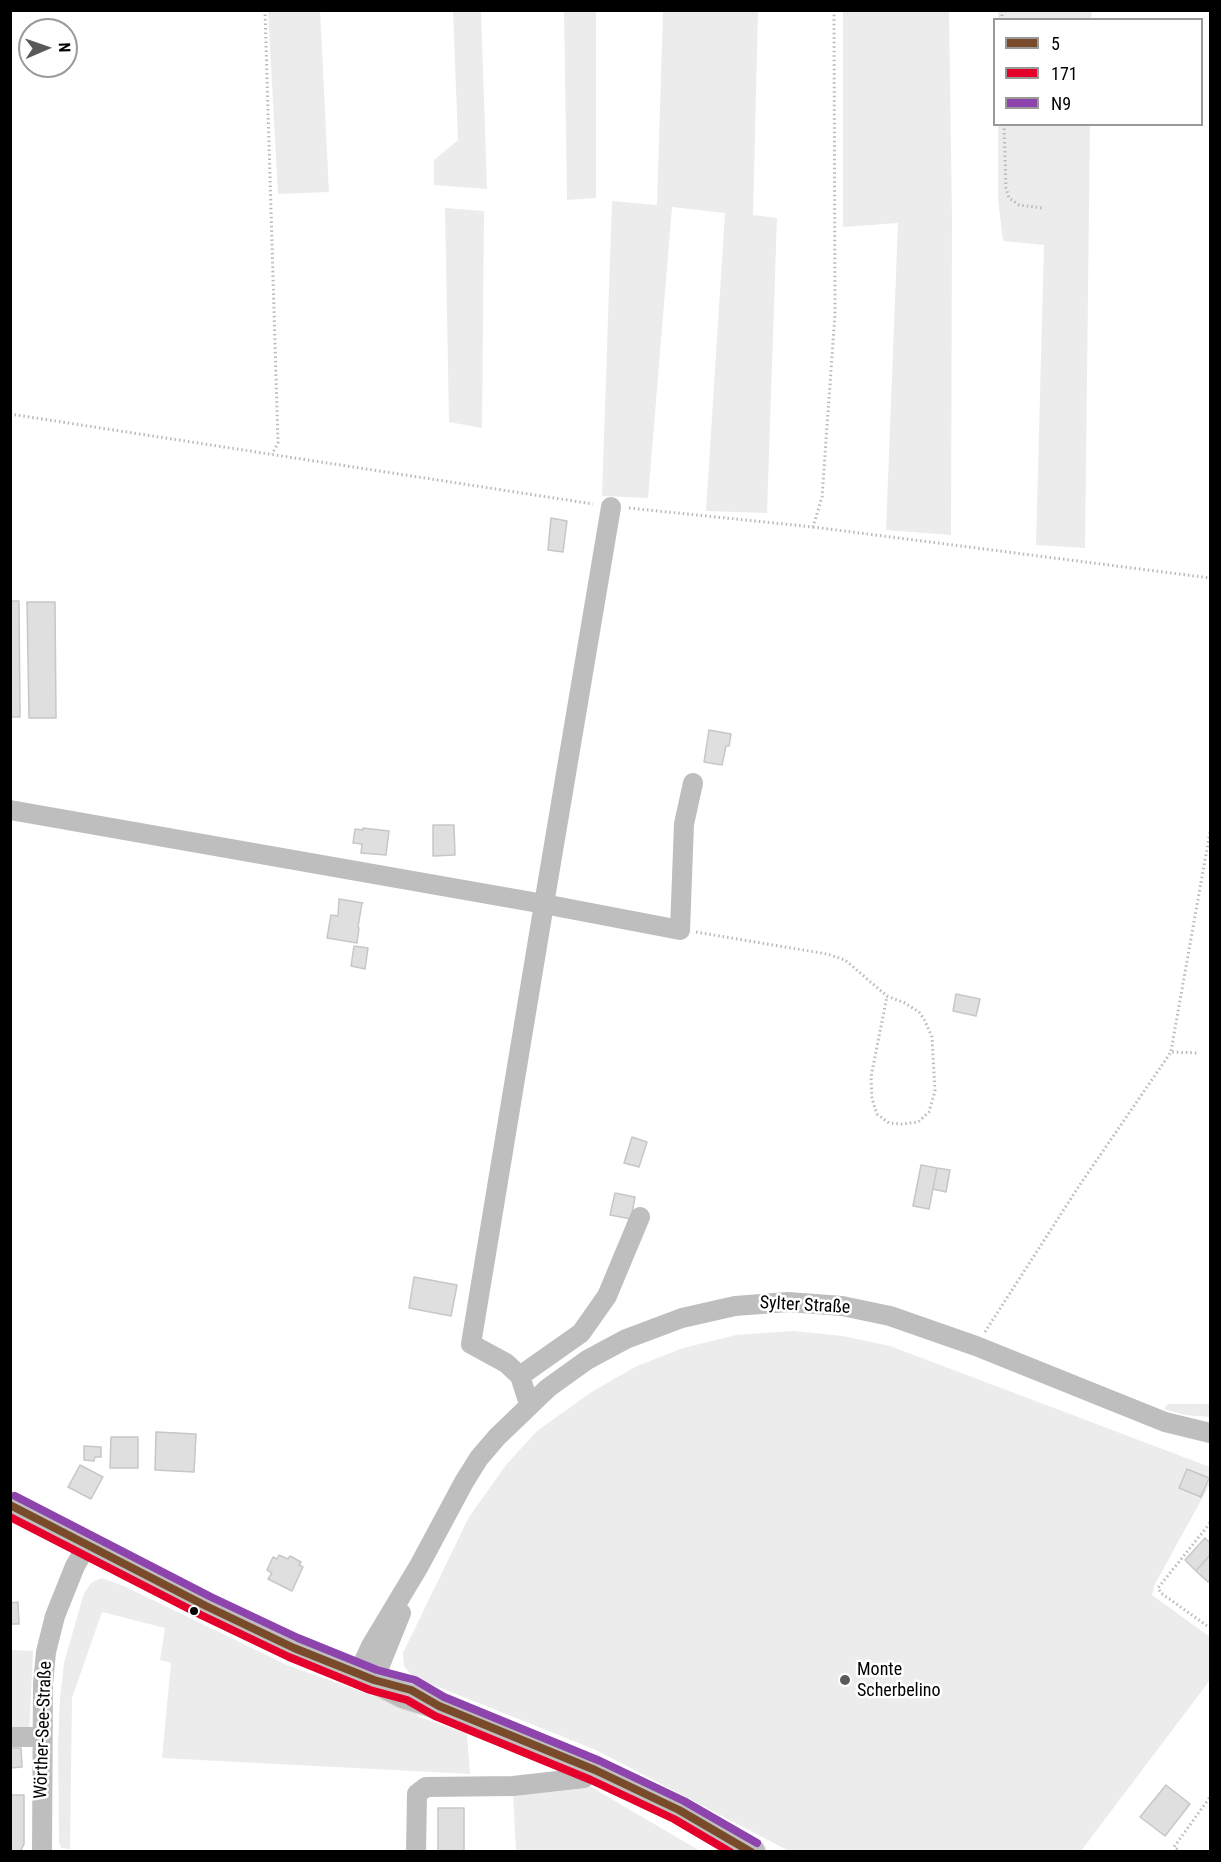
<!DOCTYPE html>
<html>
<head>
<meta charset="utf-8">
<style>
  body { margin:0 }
  #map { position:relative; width:1221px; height:1862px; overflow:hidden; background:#fff; font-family:"Roboto Condensed",sans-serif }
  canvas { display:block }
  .frame { position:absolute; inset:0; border:12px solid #000; pointer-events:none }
  .legend { position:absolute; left:993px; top:18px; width:210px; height:108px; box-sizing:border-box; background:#fff; border:2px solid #999; margin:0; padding:8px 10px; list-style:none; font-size:18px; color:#000 }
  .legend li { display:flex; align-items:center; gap:12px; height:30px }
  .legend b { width:30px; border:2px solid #999 }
  .north { position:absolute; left:18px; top:18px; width:60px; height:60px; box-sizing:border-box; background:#fff; border:2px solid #999; border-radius:50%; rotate:88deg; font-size:16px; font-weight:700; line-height:24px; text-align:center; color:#000 }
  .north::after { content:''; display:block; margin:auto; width:21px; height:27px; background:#595959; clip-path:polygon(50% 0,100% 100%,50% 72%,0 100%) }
</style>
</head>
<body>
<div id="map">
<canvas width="1221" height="1862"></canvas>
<div class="frame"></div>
<ul class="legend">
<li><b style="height:8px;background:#7a4b2a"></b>5</li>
<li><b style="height:8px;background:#e4002b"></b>171</li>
<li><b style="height:8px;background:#8e44ad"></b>N9</li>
</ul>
<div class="north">N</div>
</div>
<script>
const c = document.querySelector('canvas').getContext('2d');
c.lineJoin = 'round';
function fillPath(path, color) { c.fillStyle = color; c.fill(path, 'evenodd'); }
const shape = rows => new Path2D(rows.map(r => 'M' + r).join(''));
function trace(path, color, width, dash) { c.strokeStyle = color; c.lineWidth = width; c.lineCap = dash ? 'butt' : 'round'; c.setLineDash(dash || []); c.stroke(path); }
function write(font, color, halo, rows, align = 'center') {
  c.font = font + ' "Roboto Condensed",sans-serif'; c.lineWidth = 5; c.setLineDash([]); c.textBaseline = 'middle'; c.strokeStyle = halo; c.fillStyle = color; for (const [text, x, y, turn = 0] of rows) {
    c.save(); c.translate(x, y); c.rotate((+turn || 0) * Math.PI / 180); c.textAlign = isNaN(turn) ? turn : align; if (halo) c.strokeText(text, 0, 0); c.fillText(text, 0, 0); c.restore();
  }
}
fillPath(shape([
  [268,11,320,11,329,192,278,194],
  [453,11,481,11,487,189,434,185,434,160,458,140],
  [564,11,596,11,596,198,567,200],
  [663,11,758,11,753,215,777,218,767,513,706,511,725,213,672,207,648,498,602,496,612,201,657,205],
  [843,11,949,11,952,218,951,535,886,530,898,223,843,227],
  [998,11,1092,11,1091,19,998,19],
  [998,125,1090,125,1085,548,1036,545,1044,245,1003,241,998,199],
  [445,208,484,211,482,428,449,422],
  [793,1331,843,1336,890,1346,1210,1467,1210,1484,1155,1584,1152,1595,1210,1637,1210,1680,1081,1851,789,1851,596,1750,413,1677,404,1666,403,1653,469,1517,506,1465,537,1431,590,1393,635,1367,683,1348,736,1335],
  [1168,1404,1210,1404,1210,1417,1185,1415,1164,1409],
  [102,1578,126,1587,287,1665,419,1712,417,1716,467,1734,470,1774,162,1758,171,1663,160,1660,165,1628,102,1612,72,1698,70,1849,61,1848,59,1842,58,1745,60,1698,64,1663,84,1593,92,1582],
  [11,1650,33,1651,29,1734,11,1734],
  [571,1775,700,1851,516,1851,513,1793]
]), '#ececec');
const building = shape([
  [551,518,567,521,563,552,548,550,551,518],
  [10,601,19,601,20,717,10,717,10,601],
  [27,602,55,602,56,718,29,718,27,602],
  [709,730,731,734,729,746,726,746,722,765,704,762,709,730],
  [433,825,454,825,455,855,433,856,433,825],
  [363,828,389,831,386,855,361,853,362,844,353,843,355,829,363,830,363,828],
  [339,899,363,903,362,903,358,927,359,928,357,943,327,938,331,915,338,916,339,899],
  [354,946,368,948,365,969,351,966,354,946],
  [956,994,980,999,976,1016,953,1011,956,994],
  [632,1137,647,1142,639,1167,624,1163,632,1137],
  [921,1165,937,1168,929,1209,913,1206,921,1165],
  [937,1168,950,1170,946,1192,933,1189,937,1168],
  [615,1193,635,1197,631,1219,610,1215,615,1193],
  [414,1277,457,1285,451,1316,409,1308,414,1277],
  [156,1432,196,1434,194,1472,155,1470,156,1432],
  [111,1437,138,1437,138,1468,110,1468,111,1437],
  [84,1446,101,1447,101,1457,95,1457,94,1461,84,1460,84,1446],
  [80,1465,103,1477,91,1499,68,1487,80,1465],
  [1187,1469,1209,1478,1201,1497,1179,1488,1187,1469],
  [1205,1538,1210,1543,1210,1555,1196,1571,1185,1560,1205,1538],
  [279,1555,288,1559,290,1556,301,1562,299,1565,303,1567,292,1591,268,1579,272,1573,267,1570,273,1557,277,1559,279,1555],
  [1210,1555,1210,1579,1208,1582,1196,1571,1210,1555],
  [18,1602,19,1624,10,1624,10,1603,18,1602],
  [10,1748,21,1748,22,1767,10,1768,10,1748],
  [1166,1785,1190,1804,1165,1836,1140,1817,1166,1785],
  [10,1795,24,1795,24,1844,20,1852,10,1852,10,1795],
  [438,1808,464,1808,464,1852,438,1852,438,1808]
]);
fillPath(building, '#dfdfdf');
trace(building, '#c7c7c7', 1.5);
const major = shape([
  [10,1505,206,1606,294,1648,374,1680,403,1695,439,1706,595,1770,679,1810,752,1852]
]);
trace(major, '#dbdbdb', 28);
trace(shape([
  [265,10,278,443,272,454],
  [1002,10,1002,20],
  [1004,124,1006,188,1009,198,1019,205,1042,208],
  [10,414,593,504],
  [629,508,813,527,822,497,835,314,834,10],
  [813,527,1210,578],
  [696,932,827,954,845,960,887,996,905,1003,919,1012,924,1019,932,1037,935,1091,929,1112,918,1122,902,1124,889,1123,877,1114,872,1099,871,1077,887,996],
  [1171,1051,1210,832],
  [985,1332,1079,1186,1171,1052,1198,1053],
  [1210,1523,1158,1588,1161,1593,1210,1628],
  [1181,1852,1174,1847,1210,1797]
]), '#b9b9b9', 3, [1.5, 3]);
trace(shape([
  [611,507,544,904,680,930,684,824,693,783],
  [10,810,544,904,471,1344,506,1363,520,1376],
  [529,1404,520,1376,581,1333,607,1296,640,1217],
  [358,1674,371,1646,419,1566,464,1482,479,1458,497,1437,548,1388,587,1360,626,1339,682,1318,735,1306,788,1302,842,1306,890,1316,976,1346,1165,1422,1210,1433],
  [374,1680,401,1613],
  [10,1737,42,1737],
  [42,1852,43,1684,46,1652,55,1616,75,1566,88,1544],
  [416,1852,417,1794,426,1787,513,1786,584,1778,595,1770]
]), '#bebebe', 20);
trace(major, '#bebebe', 26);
trace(shape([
  [10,1505,206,1606,294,1648,374,1680,411,1690,439,1706,595,1770,679,1810,751,1852]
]), '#7a4b2a', 8);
trace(shape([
  [10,1517,201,1615,289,1657,370,1690,407,1700,435,1716,591,1780,674,1819,730,1852]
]), '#e4002b', 8);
trace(shape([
  [15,1496,211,1597,298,1638,377,1670,415,1680,444,1697,600,1761,684,1801,757,1843]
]), '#8e44ad', 8);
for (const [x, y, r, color] of [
  [194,1611,5,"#000"],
  [845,1680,6,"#595959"]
]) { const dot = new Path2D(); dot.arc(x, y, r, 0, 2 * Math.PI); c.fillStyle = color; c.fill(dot); trace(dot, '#fff', 2); }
write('18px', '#000', '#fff', [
  ["Sylter Straße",805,1306,3],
  ["Wörther-See-Straße",44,1730,-88]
]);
write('18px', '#000', '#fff', [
  ["Monte",857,1670],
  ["Scherbelino",857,1691]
], 'left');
</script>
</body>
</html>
